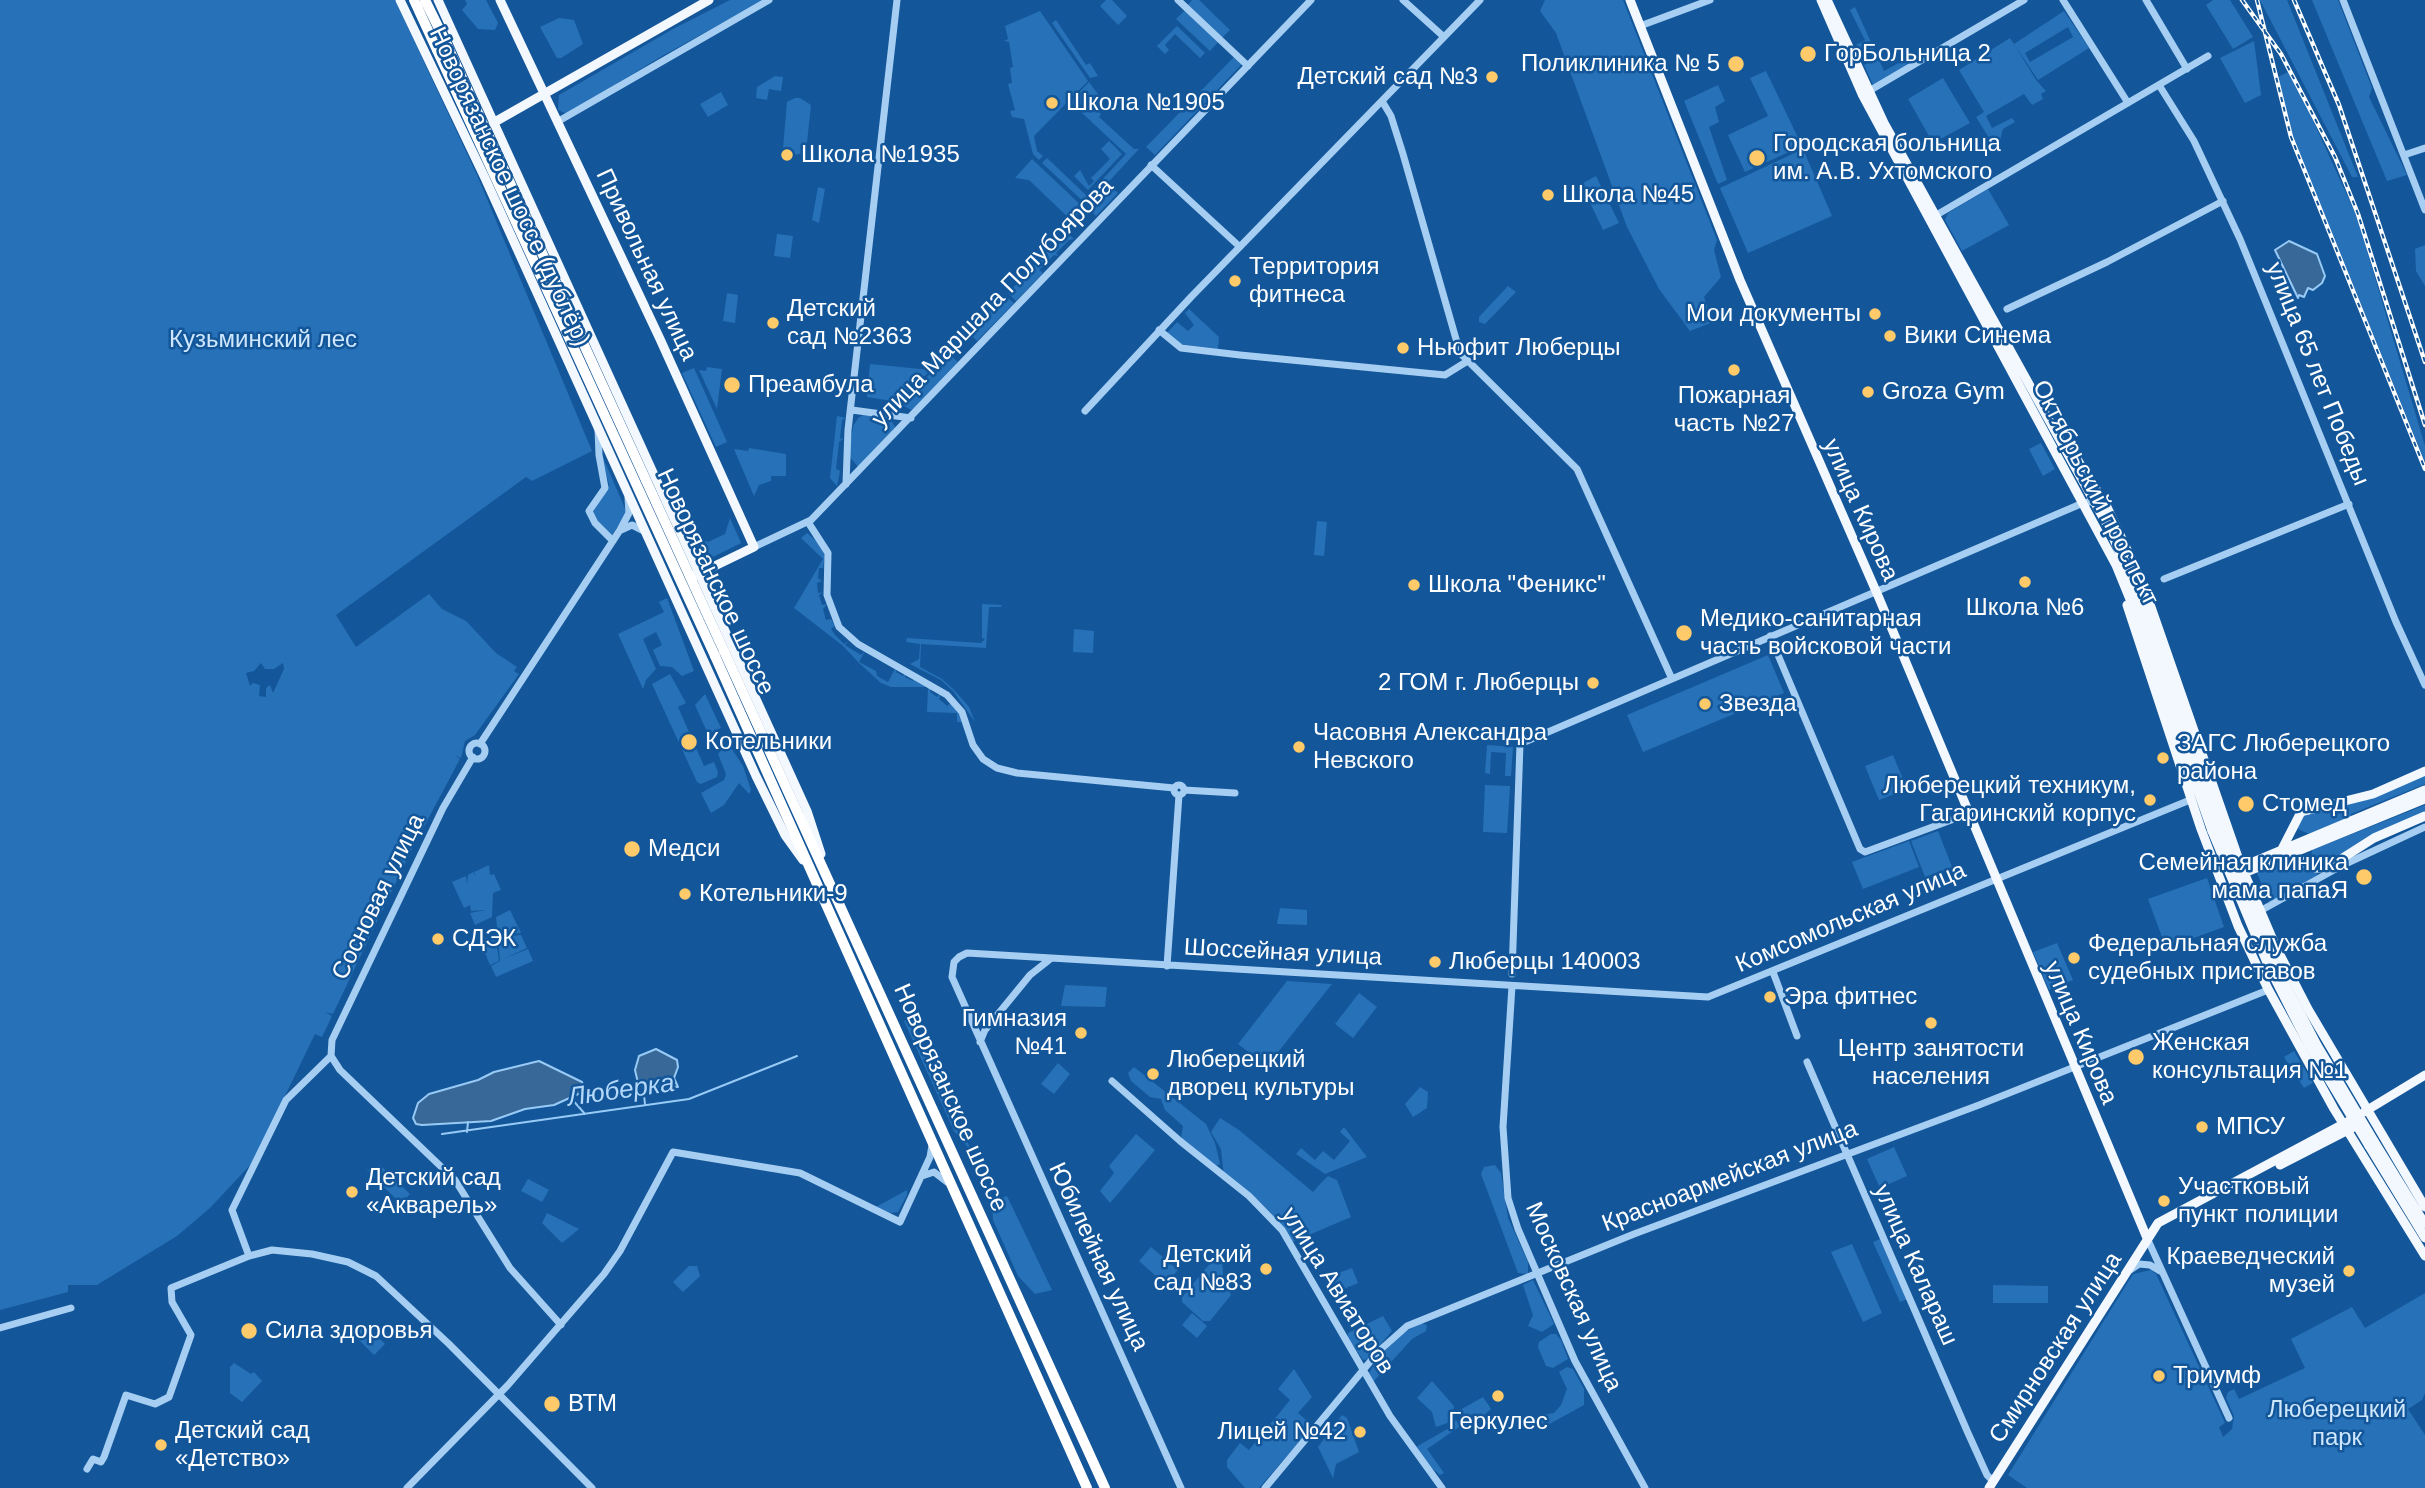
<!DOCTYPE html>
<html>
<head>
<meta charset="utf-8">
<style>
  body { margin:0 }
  canvas { display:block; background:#135699 }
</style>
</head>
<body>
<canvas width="2425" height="1488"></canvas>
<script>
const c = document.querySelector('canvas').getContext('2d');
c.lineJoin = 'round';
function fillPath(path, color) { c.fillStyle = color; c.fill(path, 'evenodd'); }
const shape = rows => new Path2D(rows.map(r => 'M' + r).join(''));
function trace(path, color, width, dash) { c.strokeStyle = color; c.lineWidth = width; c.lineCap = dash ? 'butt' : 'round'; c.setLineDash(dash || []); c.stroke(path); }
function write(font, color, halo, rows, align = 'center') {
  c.font = font + ' Arial,sans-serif'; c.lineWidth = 5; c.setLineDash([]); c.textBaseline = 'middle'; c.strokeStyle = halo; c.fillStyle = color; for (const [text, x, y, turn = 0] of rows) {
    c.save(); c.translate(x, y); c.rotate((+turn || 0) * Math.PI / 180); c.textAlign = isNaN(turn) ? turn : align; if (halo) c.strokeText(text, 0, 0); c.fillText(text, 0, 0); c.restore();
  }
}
fillPath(shape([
  [0,0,395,0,477,175,592,451,532,481,526,477,336,615,356,647,429,594,442,609,466,621,496,653,517,667,514,671,519,674,475,735,465,741,461,758,455,755,460,759,411,851,404,850,410,853,373,930,366,928,372,932,333,1014,325,1012,332,1016,322,1037,315,1034,253,1162,210,1208,177,1236,123,1269,97,1285,68,1285,68,1292,0,1310],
  [261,663,265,669,274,669,283,663,284,669,273,693,270,685,266,688,266,697,259,696,260,685,253,683,250,686,246,673,254,671],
  [465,0,486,0,498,23,495,30,478,29,462,10,467,4],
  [730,0,764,0,662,56,567,114,558,110,559,95,673,29],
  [1106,0,1112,0,1127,16,1118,25,1100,6],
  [1192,0,1199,0,1230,30,1222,38,1188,5],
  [1545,0,1623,0,1717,240,1714,250,1721,277,1704,297,1713,322,1690,331,1659,289,1627,227,1556,33,1540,11],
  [2213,0,2230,0,2253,37,2233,49,2206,5],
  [2260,0,2287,0,2358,177,2352,177],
  [2312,0,2338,0,2372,88,2369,97,2407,175,2387,181],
  [1855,7,1884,71,1930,46,1933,52,1874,87,1864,65,1874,60,1869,49,1859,53,1856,45,1865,40,1850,10],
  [1185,10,1219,41,1210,51,1176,19],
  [1040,11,1088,81,1034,136,1037,151,1043,156,1039,160,1033,154,1024,119,1012,117,1010,111,1015,110,1008,84,1012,83,1010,68,1013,67,1009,42,1004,41,1008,39,1005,26],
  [2064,11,2089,48,2038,80,2014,44,2036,80,2046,91,2041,94,2043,99,2032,105,2024,94,1986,116,1992,128,2012,118,2015,122,2003,129,1997,151,1976,117,1984,112,1959,70,2010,38,2014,44],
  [2068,27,2073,37,2030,62,2025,53],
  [559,18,574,20,583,44,561,58,557,58,540,27],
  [1056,20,1086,65,1090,63,1098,76,1090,78,1052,23],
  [1177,26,1205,53,1200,58,1175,34,1165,45,1169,50,1165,54,1157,46],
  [2254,41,2261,95,2245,103,2220,58],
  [1235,56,1242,64,1155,155,1146,147],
  [1766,71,1802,146,1745,172,1728,135,1768,116,1750,78],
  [2288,72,2306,105,2357,217,2425,446,2425,462,2290,130,2276,78],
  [775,76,783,77,781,91,769,89,767,100,756,98,757,87],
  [1943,78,1970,123,1933,143,1908,99],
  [1089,82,1100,97,1095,103,1089,97,1077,109,1070,102],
  [1718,85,1725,101,1715,107,1719,122,1709,127,1727,180,1718,184,1684,101],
  [721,92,728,105,708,117,700,104],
  [795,98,800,98,811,105,806,152,795,155,783,148,787,102],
  [1089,102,1101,114,1099,117,1134,149,1139,149,1087,205,1042,163,1047,158,1087,196,1126,154,1080,111],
  [1109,141,1122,154,1088,190,1074,176,1080,170,1089,186,1094,181,1091,178,1110,159,1101,149],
  [1803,149,1832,216,1748,253,1720,188],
  [1032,159,1084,208,1072,221,1029,180,1015,178],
  [1596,176,1619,223,1603,230,1581,184],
  [1109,185,1118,193,1096,216,1088,208],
  [818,187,825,189,819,223,812,220],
  [1988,189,2009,225,1962,251,1945,220,1948,213],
  [1066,232,1074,239,1069,240,1056,253,1058,256,1054,255,1039,270,1043,273,1016,301,1008,293],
  [777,234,793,236,790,258,774,256],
  [2425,245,2425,286,2416,271,2415,249],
  [1508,286,1516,292,1485,324,1479,322,1479,317],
  [727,293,738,295,735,323,723,321],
  [1005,296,1014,303,977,341,969,333],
  [1189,309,1219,337,1218,349,1180,344,1166,334,1177,322,1188,331,1194,325,1185,313],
  [949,354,958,362,914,408,911,410,901,404],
  [870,364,931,370,898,402,867,397],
  [707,367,722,369,717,409,699,370,706,371],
  [694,368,727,442,716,447,682,373],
  [866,414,890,418,895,427,858,467,849,456,853,426,859,417],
  [837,416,846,418,842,420,840,439,844,438,839,442,836,469,840,471,837,486,830,478],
  [2041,443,2055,469,2043,476,2029,449],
  [749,448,786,454,786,476,771,476,771,481,759,485,754,496,734,449,748,451],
  [601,453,627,513,612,535,600,525,593,512,609,485],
  [730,518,741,543,709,559,700,539,708,542,725,534],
  [1317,521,1327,522,1324,556,1314,555],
  [807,533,819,543,825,556,823,568,819,568,818,578,822,581,817,583,818,593,823,592,819,595,822,605,827,604,823,609,826,620,831,619,835,626,831,629,835,635,844,644,849,641,845,645,856,652,861,655,865,651,859,662,876,671,877,676,888,682,896,667,896,672,903,676,906,672,905,677,913,681,915,677,915,681,932,687,930,692,937,697,941,693,939,699,947,706,952,702,964,722,957,722,957,713,927,712,928,687,891,687,881,683,859,663,842,645,794,608,823,559,801,538],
  [667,598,694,671,682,676,672,667,660,666,653,650,662,645,656,632,643,639,656,669,646,680,643,689,618,634,664,612,659,602],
  [982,604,1002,605,1001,607,989,607,986,648,921,644,920,667,942,679,954,690,969,707,975,722,953,691,941,680,910,664,919,659,920,644,906,642,907,638,981,643,985,639,982,638],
  [1074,629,1094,631,1093,653,1073,652],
  [1768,655,1784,693,1643,752,1627,715],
  [670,674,686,703,678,707,704,766,714,762,718,772,717,777,701,784,697,782,652,684],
  [705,694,721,728,708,734,695,705],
  [728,743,743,766,751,790,749,794,739,783,724,805,711,813,701,793,724,780,726,774,718,754],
  [1487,745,1513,747,1511,776,1505,776,1506,753,1491,752,1490,774,1485,773],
  [1893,755,1907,789,1879,800,1865,766],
  [2425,774,2425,784,2351,814,2351,817,2309,834,2298,829,2299,817],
  [1485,785,1510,786,1507,833,1483,832],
  [2425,805,2425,813,2326,866,2311,860,2312,850],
  [1938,831,1952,867,1925,877,1911,841],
  [1909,841,1919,867,1863,889,1852,862],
  [2291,858,2318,871,2317,875,2270,903,2256,871],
  [489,865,490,875,494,874,501,890,493,893,492,917,475,925,470,913,486,910,471,911,470,905,464,908,452,882,466,876,467,884,468,875,473,872,476,877,474,872],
  [2207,878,2224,927,2166,948,2148,899],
  [1280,908,1307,910,1307,925,1277,924],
  [510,910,521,933,498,935,496,917],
  [521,935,527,948,503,959,528,949,533,961,496,977,491,966,500,961,498,937],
  [496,938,499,961,490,965,479,939],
  [2057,943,2073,980,2049,990,2033,952],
  [1287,981,1332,984,1267,1066,1238,1044],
  [1065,985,1107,987,1105,1007,1061,1006],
  [1359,993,1377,1007,1353,1038,1335,1024],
  [908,1017,916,1028,994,1201,1007,1196,1052,1290,1035,1294,1018,1276,993,1220,992,1202,967,1146,954,1131,904,1021],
  [2294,1051,2313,1083,2304,1088,2284,1057],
  [1058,1063,1070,1074,1054,1094,1041,1084],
  [1134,1067,1206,1124,1215,1143,1220,1164,1216,1166,1181,1138,1183,1126,1165,1110,1161,1099,1150,1097,1131,1081,1128,1073],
  [1420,1087,1428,1092,1427,1108,1413,1117,1405,1104],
  [1220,1118,1239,1130,1313,1192,1321,1183,1311,1173,1321,1183,1328,1176,1337,1180,1351,1217,1290,1243,1282,1230,1224,1176,1221,1149,1211,1132],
  [1344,1127,1367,1157,1325,1174,1296,1154,1301,1148,1315,1160,1323,1151,1334,1160,1350,1141,1340,1132],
  [1136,1134,1155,1150,1110,1203,1100,1191,1114,1173,1109,1166],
  [1894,1147,1907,1176,1880,1188,1867,1159],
  [380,1165,410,1194,401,1204,367,1170],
  [1495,1165,1501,1173,1508,1218,1528,1262,1528,1274,1518,1273,1481,1174,1484,1167],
  [528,1179,549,1190,542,1202,521,1191],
  [907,1190,907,1195,898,1212,890,1213,876,1207],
  [547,1213,579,1229,562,1243,542,1223],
  [1880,1239,1907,1299,1900,1302,1873,1242],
  [1852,1244,1882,1313,1863,1322,1831,1252],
  [1151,1247,1178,1270,1165,1284,1139,1261],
  [1218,1254,1222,1255,1223,1275,1231,1295,1210,1321,1203,1321,1182,1302,1182,1297],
  [689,1266,697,1266,700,1276,683,1292,673,1282],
  [1352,1268,1358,1283,1334,1293,1328,1277],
  [2151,1270,2156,1274,2221,1414,2225,1423,2219,1427,2223,1437,2232,1429,2234,1416,2226,1398,2228,1392,2234,1389,2239,1399,2305,1368,2291,1339,2352,1307,2365,1328,2425,1293,2425,1393,2422,1400,2408,1409,2425,1435,2425,1488,2027,1488,2008,1475,2133,1274],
  [1533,1280,1554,1324,1542,1332,1528,1326,1533,1315,1523,1285],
  [1993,1285,2048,1286,2048,1303,1993,1303],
  [1192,1313,1207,1326,1197,1338,1182,1325],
  [1383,1316,1392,1331,1368,1359,1363,1360,1348,1338,1348,1333],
  [1421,1323,1427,1325,1426,1331,1412,1339,1373,1382,1369,1373,1377,1359,1401,1334],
  [365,1324,385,1344,374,1355,354,1335],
  [1551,1334,1556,1334,1561,1340,1568,1359,1553,1368,1546,1366,1538,1347,1539,1342],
  [234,1363,251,1374,254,1372,262,1381,242,1402,230,1393,230,1367],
  [1567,1367,1573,1369,1584,1389,1584,1405,1544,1427,1538,1416,1554,1413,1561,1405,1567,1389,1559,1372],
  [1294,1369,1312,1397,1298,1413,1313,1426,1259,1488,1245,1488,1227,1467,1227,1460,1240,1443,1249,1450,1290,1400,1278,1389],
  [1432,1381,1454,1406,1450,1422,1436,1427,1432,1412,1417,1398],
  [1483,1397,1491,1409,1473,1425,1460,1410],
  [1342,1415,1347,1418,1359,1452,1336,1464,1333,1478,1318,1447],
  [1456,1420,1459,1425,1465,1424,1466,1429,1463,1431,1459,1427,1427,1449,1444,1473,1440,1475,1428,1465,1416,1447,1451,1427]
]), '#2671b8');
const water = shape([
  [2289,241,2317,254,2325,276,2322,283,2313,290,2308,288,2304,297,2299,295,2298,298,2275,250,2289,241],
  [656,1049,677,1060,678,1067,674,1078,678,1087,646,1088,638,1083,635,1070,639,1056,656,1049],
  [539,1061,582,1082,585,1091,554,1105,525,1109,491,1121,422,1125,416,1124,413,1118,418,1103,429,1094,478,1080,494,1072,539,1061]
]);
fillPath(water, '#376898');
trace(water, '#98caf6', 2);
trace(shape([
  [643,1087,645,1104],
  [570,1097,585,1114],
  [467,1132,468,1122],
  [442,1134,689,1099,797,1056]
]), '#98caf6', 2);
trace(shape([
  [1178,0,1248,66],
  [1403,0,1444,37],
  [2063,0,2128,103],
  [2146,0,2187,69],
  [2343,0,2425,210],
  [1640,26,1710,0],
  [2159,85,2194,141,2240,239,2396,622,2425,685],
  [1869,91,2024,0],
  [1382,101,1391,116,1403,154,1460,353,1577,469,1672,679],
  [557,122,769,0],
  [2404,155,2425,148],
  [1151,165,1240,247],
  [1933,217,2208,56],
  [2007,309,2107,262,2223,201],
  [1159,330,1181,348,1240,355,1445,375,1466,362],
  [852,410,911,418],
  [1085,411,1191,297,1480,0],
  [598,429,599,455,605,488,589,511,595,523,613,541],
  [846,484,848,430,897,0],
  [808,522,828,553,827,595,839,627,858,644,947,695,962,712,973,745,983,759,997,768,1017,773,1174,788],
  [621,530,632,525,644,531],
  [754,547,811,520,1311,0],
  [2164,579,2349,504],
  [1770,636,1860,849,1865,852,1954,819],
  '469 751a8 8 0 1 1 16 0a8 8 0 1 1-16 0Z',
  [480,744,620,530,629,513,628,498],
  [473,757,443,808,332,1040,331,1056,340,1070,455,1180,510,1268,561,1325],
  '1174 790a5 5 0 1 1 10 0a5 5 0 1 1-10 0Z',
  [1184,790,1235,793],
  [2260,911,2341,866,2425,827],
  [1167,966,1179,795],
  [1773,972,1797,1036],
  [1512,974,1520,744,2083,503,2096,501],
  [1512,986,1503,1127,1508,1198,1518,1229,1575,1361,1645,1488],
  [980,1042,985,1030,1030,975,1049,960],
  [1807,1062,1968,1433,1987,1475,1993,1481],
  [1112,1081,1180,1141,1249,1196,1282,1230,1390,1416,1442,1488],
  [922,1176,934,1172,947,1182],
  [2147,1238,2229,1418],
  [249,1256,232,1210,286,1100,331,1056],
  [2130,1270,2139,1264,2150,1265,2160,1271],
  [0,1328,71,1308],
  [87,1469,93,1459,101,1462,104,1457,126,1395,155,1404,169,1397,191,1335,172,1302,171,1288,249,1256,272,1250,312,1254,348,1262,376,1276,449,1344,592,1488],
  [407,1488,508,1385,604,1274,620,1251,673,1152,800,1173,900,1222,930,1157,932,1145],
  [1181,1488,952,977,954,962,959,957,967,953,1708,997,2190,800],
  [1265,1488,1379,1351,1407,1326,1634,1234,1979,1105,2268,990]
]), '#a6cef3', 7);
trace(shape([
  [400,0,485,178,756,776,785,835,803,860],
  [438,0,807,811,821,854],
  [500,0,660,339,754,547,694,576],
  [1630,0,1740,280,1879,598,2147,1238],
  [1821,0,1862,94,2116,565,2136,614,2212,831],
  [1828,2,1884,123,2110,530,2145,613,2219,829],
  [493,123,709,0],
  [2068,445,2106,505,2143,584,2240,863,2276,947,2308,1009,2425,1207],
  [2127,605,2201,829,2238,926,2268,989,2334,1109,2425,1256],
  [2282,849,2301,812,2373,794,2425,771],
  [2290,855,2315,868,2327,868,2374,838,2425,816],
  [2240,863,2251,863,2425,790],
  [2239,875,2425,799],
  [2364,1112,2425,1075],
  [2374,1141,2425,1224],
  [2369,1146,2425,1238],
  [2280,1165,2352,1128],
  [1989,1488,2158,1223,2349,1121]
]), '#f3f8ff', 9);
trace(shape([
  [414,0,437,50],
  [425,0,447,45],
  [724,651,1105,1488],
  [715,656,1087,1488]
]), '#fff', 10);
const rail = shape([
  [2242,0,2281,54,2335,157,2358,214,2425,425],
  [2257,0,2291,137,2425,469],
  [2294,0,2339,105,2425,362]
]);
trace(rail, '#fff', 4.5);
trace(rail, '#135699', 2, [5]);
trace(shape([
  [2219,829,2274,962,2317,1045,2374,1141],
  [2212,831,2268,965,2310,1048,2369,1146]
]), '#f3f8ff', 9);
trace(shape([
  [447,45,724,651],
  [437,50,715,656]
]), '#fff', 10);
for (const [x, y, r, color] of [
  [1808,54,9,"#ffca69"],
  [1736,64,9,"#ffca69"],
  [1492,77,7,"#ffca69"],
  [1052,103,7,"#ffca69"],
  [787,155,7,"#ffca69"],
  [1757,158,9,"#ffca69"],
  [1548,195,7,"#ffca69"],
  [1235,281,7,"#ffca69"],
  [1875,314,7,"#ffca69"],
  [773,323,7,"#ffca69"],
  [1890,336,7,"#ffca69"],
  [1403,348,7,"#ffca69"],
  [1734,370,7,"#ffca69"],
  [732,385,9,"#ffca69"],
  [1868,392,7,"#ffca69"],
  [2025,582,7,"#ffca69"],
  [1414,585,7,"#ffca69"],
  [1684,633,9,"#ffca69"],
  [1593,683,7,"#ffca69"],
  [1705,704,7,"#ffca69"],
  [689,742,9,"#ffca69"],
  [1299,747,7,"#ffca69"],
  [2163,758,7,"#ffca69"],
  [2150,800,7,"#ffca69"],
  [2246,804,9,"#ffca69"],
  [632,849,9,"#ffca69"],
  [2364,877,9,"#ffca69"],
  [685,894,7,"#ffca69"],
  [438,939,7,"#ffca69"],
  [2074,958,7,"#ffca69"],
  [1435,962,7,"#ffca69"],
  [1770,997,7,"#ffca69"],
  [1931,1023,7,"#ffca69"],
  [1081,1033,7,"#ffca69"],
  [2136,1057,9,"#ffca69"],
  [1153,1074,7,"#ffca69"],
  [2202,1127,7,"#ffca69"],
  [352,1192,7,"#ffca69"],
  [2164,1201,7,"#ffca69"],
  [1266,1269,7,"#ffca69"],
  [2349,1271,7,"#ffca69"],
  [249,1331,9,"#ffca69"],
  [2159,1376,7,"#ffca69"],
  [1498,1396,7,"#ffca69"],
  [552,1404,9,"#ffca69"],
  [1360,1432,7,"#ffca69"],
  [161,1445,7,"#ffca69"]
]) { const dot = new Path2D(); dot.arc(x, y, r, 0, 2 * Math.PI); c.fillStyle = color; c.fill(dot); trace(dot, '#135699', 2.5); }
write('24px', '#fff', '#135699', [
  ["ГорБольница 2",1824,54],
  ["Поликлиника № 5",1720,64,"right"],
  ["Детский сад №3",1478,77,"right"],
  ["Школа №1905",1066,103],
  ["Городская больница",1773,144],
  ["им. А.В. Ухтомского",1773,172],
  ["Школа №1935",801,155],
  ["Школа №45",1562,195],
  ["Территория",1249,267],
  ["фитнеса",1249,295],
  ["Детский",787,309],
  ["сад №2363",787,337],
  ["Мои документы",1861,314,"right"],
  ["Вики Синема",1904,336],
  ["Ньюфит Люберцы",1417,348],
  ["Преамбула",748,385],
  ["Groza Gym",1882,392],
  ["Пожарная",1734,396,"center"],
  ["часть №27",1734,424,"center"],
  ["Школа \"Феникс\"",1428,585],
  ["Школа №6",2025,608,"center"],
  ["Медико-санитарная",1700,619],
  ["часть войсковой части",1700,647],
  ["2 ГОМ г. Люберцы",1579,683,"right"],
  ["Звезда",1719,704],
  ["Часовня Александра",1313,733],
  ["Невского",1313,761],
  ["Котельники",705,742],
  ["ЗАГС Люберецкого",2177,744],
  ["района",2177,772],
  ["Люберецкий техникум,",2136,786,"right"],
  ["Гагаринский корпус",2136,814,"right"],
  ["Стомед",2262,804],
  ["Медси",648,849],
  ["Семейная клиника",2348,863,"right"],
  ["мама папаЯ",2348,891,"right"],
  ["Котельники-9",699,894],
  ["СДЭК",452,939],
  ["Федеральная служба",2088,944],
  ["судебных приставов",2088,972],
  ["Люберцы 140003",1449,962],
  ["Эра фитнес",1784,997],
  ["Гимназия",1067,1019,"right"],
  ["№41",1067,1047,"right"],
  ["Женская",2152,1043],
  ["консультация №1",2152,1071],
  ["Центр занятости",1931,1049,"center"],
  ["населения",1931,1077,"center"],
  ["Люберецкий",1167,1060],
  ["дворец культуры",1167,1088],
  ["МПСУ",2216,1127],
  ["Детский сад",366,1178],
  ["«Акварель»",366,1206],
  ["Участковый",2178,1187],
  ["пункт полиции",2178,1215],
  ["Детский",1252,1255,"right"],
  ["сад №83",1252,1283,"right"],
  ["Краеведческий",2335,1257,"right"],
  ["музей",2335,1285,"right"],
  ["Сила здоровья",265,1331],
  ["Триумф",2173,1376],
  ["ВТМ",568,1404],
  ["Геркулес",1498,1422,"center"],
  ["Детский сад",175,1431],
  ["«Детство»",175,1459],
  ["Лицей №42",1346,1432,"right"]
], 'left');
write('24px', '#fff', '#135699', [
  ["Новорязанское шоссе (дублёр)",509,187,65],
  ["Привольная улица",646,265,65],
  ["улица Маршала Полубоярова",993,303,-46],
  ["улица 65 лет Победы",2317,374,68],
  ["Октябрьский проспект",2095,493,63],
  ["улица Кирова",1860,510,66],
  ["Новорязанское шоссе",715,582,65],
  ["Сосновая улица",379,897,-64],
  ["Комсомольская улица",1851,918,-23],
  ["Шоссейная улица",1283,953,3],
  ["улица Кирова",2080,1033,67],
  ["Новорязанское шоссе",950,1098,66],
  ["Красноармейская улица",1730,1177,-21],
  ["Юбилейная улица",1098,1257,65],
  ["улица Калараш",1915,1265,66],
  ["улица Авиаторов",1337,1291,58],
  ["Московская улица",1573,1297,66],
  ["Смирновская улица",2056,1348,-57]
]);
write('24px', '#cee7fd', '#135699', [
  ["Кузьминский лес",263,340],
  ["Люберецкий",2337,1410],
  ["парк",2337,1438]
]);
write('italic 26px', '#b3d8fa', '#135699', [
  ["Люберка",621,1091,-8]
]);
</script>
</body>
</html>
